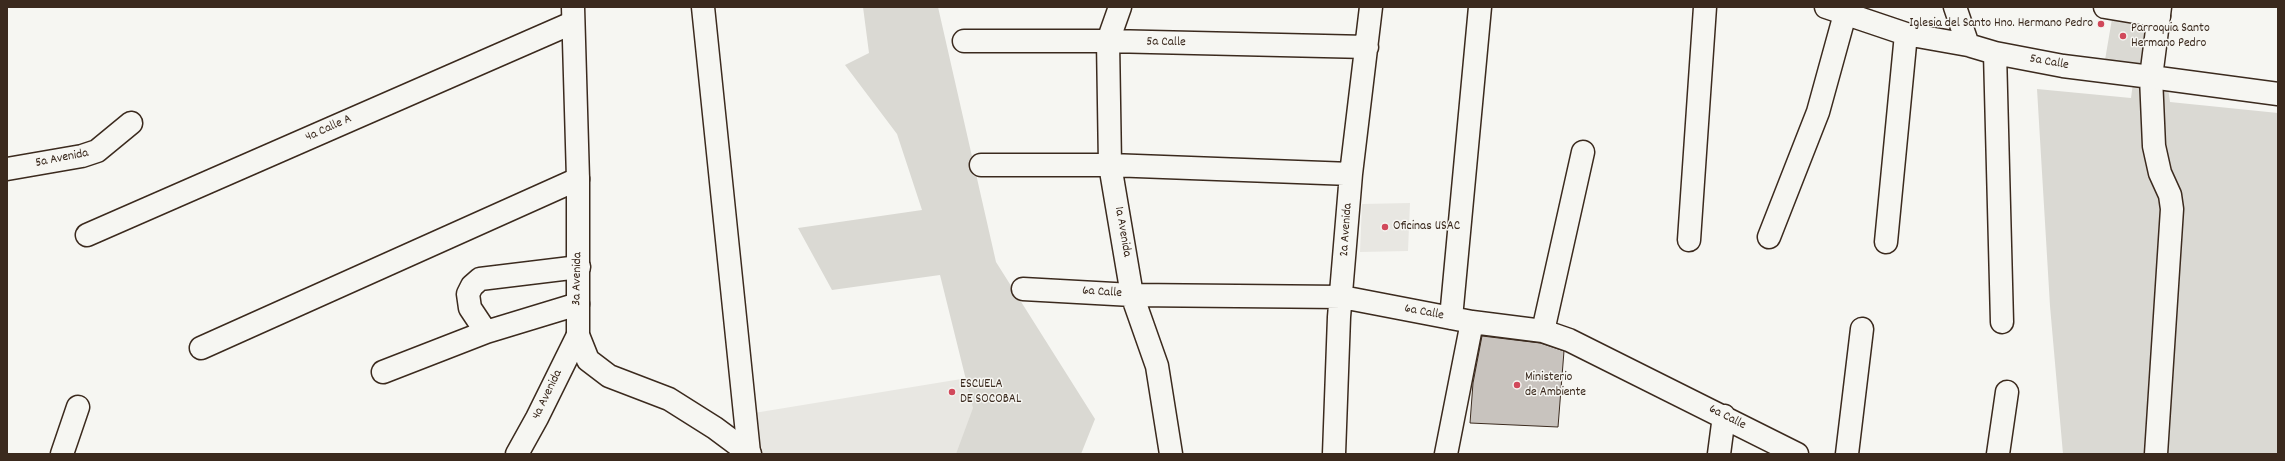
<!DOCTYPE html>
<html>
<head>
<meta charset="utf-8">
<style>
  body { margin:0 }
  #map { position:relative; width:2285px; height:461px; overflow:hidden; background:#f6f6f2; font-family:Dekko,sans-serif }
  canvas { display:block }
  .frame { position:absolute; inset:0; border:8px solid #3b2a1e; pointer-events:none }
</style>
</head>
<body>
<div id="map">
<canvas width="2285" height="461"></canvas>
<div class="frame"></div>
</div>
<script>
const c = document.querySelector('canvas').getContext('2d');
c.lineJoin = 'round';
function fillPath(path, color) { c.fillStyle = color; c.fill(path, 'evenodd'); }
const shape = rows => new Path2D(rows.map(r => 'M' + r).join(''));
function trace(path, color, width, dash) { c.strokeStyle = color; c.lineWidth = width; c.lineCap = dash ? 'butt' : 'round'; c.setLineDash(dash || []); c.stroke(path); }
function write(font, color, halo, rows, align = 'center') {
  c.font = font + ' Dekko,sans-serif'; c.lineWidth = 3; c.setLineDash([]); c.textBaseline = 'middle'; c.strokeStyle = halo; c.fillStyle = color; for (const [text, x, y, turn = 0] of rows) {
    c.save(); c.translate(x, y); c.rotate((+turn || 0) * Math.PI / 180); c.textAlign = isNaN(turn) ? turn : align; if (halo) c.strokeText(text, 0, 0); c.fillText(text, 0, 0); c.restore();
  }
}
fillPath(shape([
  [1410,203,1408,251,1360,252,1362,204],
  [1016,370,998,454,757,454,748,414]
]), '#e8e7e2');
fillPath(shape([
  [863,7,938,7,996,262,1095,419,1081,454,956,454,973,408,940,275,832,290,798,228,922,210,897,134,845,65,869,53],
  [2113,13,2148,19,2146,68,2105,60],
  [2133,83,2168,88,2170,102,2278,113,2278,454,2063,454,2050,306,2037,89,2131,98]
]), '#dad9d3');
const building = shape([
  [1482,336,1540,343,1564,351,1558,427,1470,423,1473,383,1482,336]
]);
fillPath(building, '#c8c3be');
trace(building, '#3b2a1e', 1);
const minor = shape([
  [703,7,749,453],
  [1120,7,1108,41,1110,165,1132,295,1157,366,1171,454],
  [1826,7,1906,34,1968,45,1995,53,2063,66,2151,77,2154,146,2160,173,2170,195,2172,209,2156,454],
  [1955,7,1968,45],
  [2105,7,2159,16],
  [964,41,1108,41,1367,47],
  [1995,53,2002,322],
  [981,165,1110,165,1351,174],
  [7,169,82,156,97,151,131,123],
  [87,235,572,23],
  [1769,237,1818,112,1845,14],
  [1689,240,1705,7],
  [1886,242,1906,34],
  [1023,289,1132,295,1342,297,1472,322,1543,331,1569,340,1797,454],
  [578,304,486,332,470,308,468,294,472,286,480,279,579,267],
  [1451,318,1480,7],
  [1543,331,1583,152],
  [201,348,578,179],
  [383,372,486,332],
  [62,454,78,407],
  [517,454,537,418,578,335],
  [1334,454,1339,317,1351,174,1371,7],
  [1446,454,1472,322],
  [1719,454,1724,416],
  [1847,454,1862,329],
  [1998,454,2007,392]
]);
const major = shape([
  [573,7,578,179,578,335,588,360,609,376,669,399,715,428,750,454],
  [2160,7,2151,77,2278,94]
]);
trace(minor, '#3b2a1e', 25);
trace(major, '#3b2a1e', 25);
trace(minor, '#f6f6f2', 22);
trace(major, '#f6f6f2', 22);
for (const [x, y, r, color] of [
  [2101,24,4,"#d1495b"],
  [2123,36,4,"#d1495b"],
  [1385,227,4,"#d1495b"],
  [1517,385,4,"#d1495b"],
  [952,392,4,"#d1495b"]
]) { const dot = new Path2D(); dot.arc(x, y, r, 0, 2 * Math.PI); c.fillStyle = color; c.fill(dot); trace(dot, '#f6f6f2', 1.5); }
write('13px', '#3b2a1e', '#f6f6f2', [
  ["Iglesia del Santo Hno. Hermano Pedro",2093,24,"right"],
  ["Parroquia Santo",2131,29],
  ["Hermano Pedro",2131,44],
  ["Oficinas USAC",1393,227],
  ["Ministerio",1525,378],
  ["de Ambiente",1525,393],
  ["ESCUELA",960,385],
  ["DE SOCOBAL",960,400]
], 'left');
write('13px', '#3b2a1e', '#f6f6f2', [
  ["5a Calle",1166,43,1],
  ["5a Calle",2049,63,10],
  ["4a Calle A",329,129,-24],
  ["5a Avenida",62,159,-11],
  ["2a Avenida",1347,230,-86],
  ["1a Avenida",1122,232,80],
  ["3a Avenida",578,279,-89],
  ["6a Calle",1102,293,4],
  ["6a Calle",1424,313,11],
  ["4a Avenida",548,395,-64],
  ["6a Calle",1727,418,27]
]);
</script>
</body>
</html>
